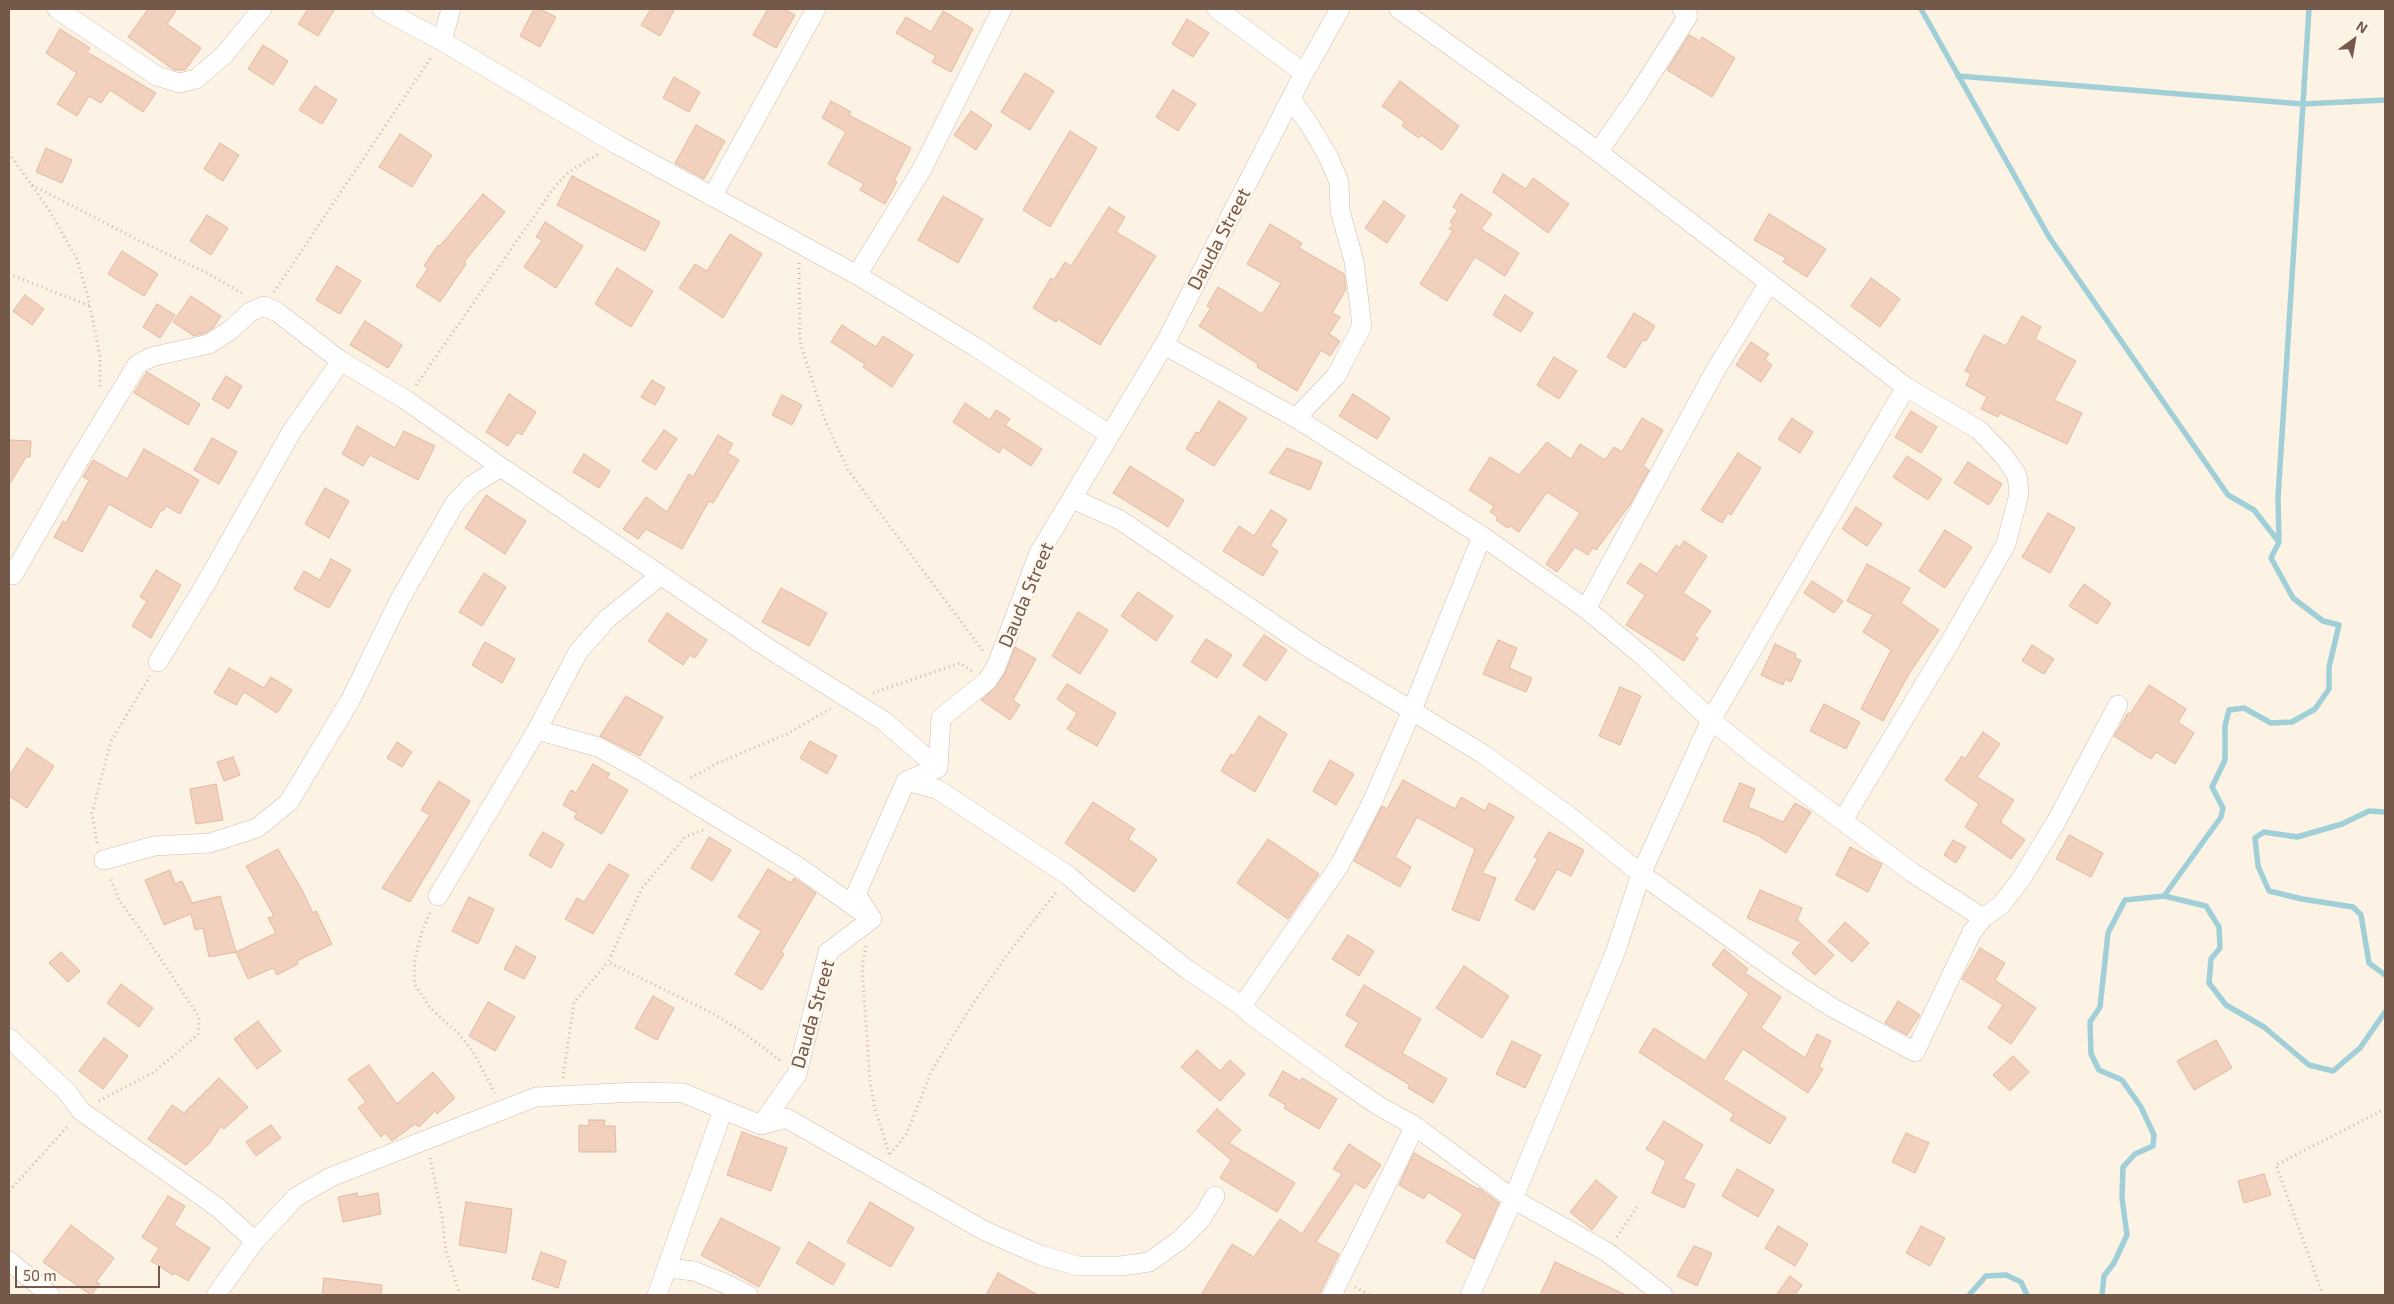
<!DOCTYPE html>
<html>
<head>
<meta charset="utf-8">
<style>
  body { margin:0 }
  #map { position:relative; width:2394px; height:1304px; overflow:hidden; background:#fcf3e5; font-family:"Exo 2",sans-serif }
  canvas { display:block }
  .frame { position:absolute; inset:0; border:10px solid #74594b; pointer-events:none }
  .north { position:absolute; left:2329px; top:15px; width:50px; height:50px; -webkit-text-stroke:4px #fff7ec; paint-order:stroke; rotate:32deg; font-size:14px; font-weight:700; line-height:20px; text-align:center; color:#74594b }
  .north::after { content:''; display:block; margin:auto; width:18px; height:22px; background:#74594b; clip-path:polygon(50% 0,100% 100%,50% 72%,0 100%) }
  .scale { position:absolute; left:15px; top:1266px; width:145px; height:22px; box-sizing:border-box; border:2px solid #74594b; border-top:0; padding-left:6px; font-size:15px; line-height:18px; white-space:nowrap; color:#74594b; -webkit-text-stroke:4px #fff7ec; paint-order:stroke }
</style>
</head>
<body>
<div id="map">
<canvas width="2394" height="1304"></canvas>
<div class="frame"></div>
<div class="north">N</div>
<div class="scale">50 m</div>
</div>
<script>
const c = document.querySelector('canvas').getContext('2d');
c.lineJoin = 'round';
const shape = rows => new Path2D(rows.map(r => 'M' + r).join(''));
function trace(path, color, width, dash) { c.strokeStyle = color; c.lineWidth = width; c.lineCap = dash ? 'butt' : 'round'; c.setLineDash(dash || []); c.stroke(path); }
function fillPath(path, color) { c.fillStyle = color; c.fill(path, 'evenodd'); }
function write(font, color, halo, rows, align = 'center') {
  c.font = font + ' "Exo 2",sans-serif'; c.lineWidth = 5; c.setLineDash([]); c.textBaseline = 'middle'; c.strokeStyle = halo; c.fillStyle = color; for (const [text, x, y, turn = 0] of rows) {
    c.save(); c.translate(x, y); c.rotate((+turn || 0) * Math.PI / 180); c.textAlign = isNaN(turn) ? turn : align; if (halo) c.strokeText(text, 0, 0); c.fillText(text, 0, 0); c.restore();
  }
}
trace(shape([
  [1921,9,2049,237,2228,495,2254,510,2279,542,2271,558,2293,598,2323,621,2339,625,2329,667,2329,689,2315,709,2292,722,2271,723,2244,708,2229,710,2225,726,2225,760,2212,787,2223,808,2221,817,2164,896],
  [1958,76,2303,104,2385,100],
  [2279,542,2278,498,2309,9],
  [2385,812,2369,811,2342,824,2297,837,2264,832,2255,838,2258,866,2269,891,2302,899,2353,907,2361,915,2369,963,2385,975],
  [1969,1295,1986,1276,2006,1275,2021,1282,2027,1295],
  [2102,1295,2104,1276,2114,1263,2127,1235,2122,1198,2123,1167,2135,1154,2153,1146,2154,1135,2141,1107,2122,1080,2099,1070,2091,1054,2090,1022,2100,1007,2108,933,2125,900,2164,896,2206,906,2219,927,2220,948,2211,959,2209,983,2226,1005,2264,1027,2309,1065,2333,1071,2360,1048,2385,1012]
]), '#a1cfd7', 5.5);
const building = shape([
  [148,9,177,9,167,24,201,48,185,70,174,70,128,37,148,9],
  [308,9,335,9,318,36,298,24,308,9],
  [534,9,540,9,556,17,540,47,520,36,534,9],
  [651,9,675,9,660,36,641,25,651,9],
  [768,9,784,9,795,15,776,48,753,35,768,9],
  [943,11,973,29,951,72,932,62,936,56,896,33,906,17,931,32,943,11],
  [1187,19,1209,33,1193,57,1172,44,1187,19],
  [60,29,90,48,87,52,156,93,143,112,110,90,101,103,89,96,77,116,57,104,77,73,46,53,60,29],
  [1689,35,1700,41,1702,37,1735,58,1712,97,1667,70,1689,35],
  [263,45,288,61,273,85,248,69,263,45],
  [1025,73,1054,91,1030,130,1001,112,1025,73],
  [674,77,700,92,689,112,663,98,674,77],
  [1400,81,1459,126,1442,150,1421,135,1419,138,1402,126,1405,122,1382,106,1400,81],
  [315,86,337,100,322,124,299,110,315,86],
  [1173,90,1196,104,1178,131,1156,117,1173,90],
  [831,101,851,112,849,115,911,148,894,181,897,182,885,204,860,190,864,184,828,164,846,132,822,118,831,101],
  [971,111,992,125,976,150,954,135,971,111],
  [696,125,725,141,704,179,675,163,696,125],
  [1070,131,1097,148,1050,227,1023,210,1070,131],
  [400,134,432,155,412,187,379,167,400,134],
  [220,143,239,155,223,181,204,169,220,143],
  [46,148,72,160,62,183,36,172,46,148],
  [1503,174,1526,189,1533,178,1569,204,1548,233,1493,192,1503,174],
  [572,176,660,222,645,251,557,205,572,176],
  [483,194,505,212,464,262,466,264,440,302,416,286,428,268,424,266,438,245,440,246,483,194],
  [1461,194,1492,214,1481,229,1519,253,1505,276,1475,257,1447,301,1420,284,1453,231,1449,229,1453,224,1450,222,1458,210,1453,207,1461,194],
  [943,196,983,219,958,263,918,240,943,196],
  [1384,201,1405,216,1387,243,1365,228,1384,201],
  [1109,207,1125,217,1116,232,1156,256,1100,345,1058,319,1056,322,1033,308,1051,278,1054,280,1065,262,1071,266,1109,207],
  [1769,214,1826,249,1807,277,1783,262,1786,258,1754,240,1769,214],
  [207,215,228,228,211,255,190,241,207,215],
  [545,222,583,246,556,288,524,267,542,240,536,237,545,222],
  [1270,224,1302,243,1299,248,1344,274,1346,289,1332,313,1340,317,1329,334,1340,341,1330,356,1321,350,1297,391,1257,367,1258,364,1199,326,1211,308,1207,306,1218,287,1262,314,1281,283,1247,264,1270,224],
  [730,234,762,254,723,318,679,288,695,264,707,271,730,234],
  [122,251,158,274,144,296,108,274,122,251],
  [337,266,361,281,340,314,316,300,337,266],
  [617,268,653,291,631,327,595,304,617,268],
  [1871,278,1900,299,1880,327,1851,306,1871,278],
  [25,295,44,309,32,325,13,311,25,295],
  [1505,295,1533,313,1521,332,1493,315,1505,295],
  [191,296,221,316,213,328,205,333,194,336,173,322,191,296],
  [157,304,175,315,160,338,143,327,157,304],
  [1634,313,1655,326,1646,341,1643,340,1625,368,1607,357,1634,313],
  [2022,316,2041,327,2035,339,2076,361,2054,400,2082,413,2067,444,2000,413,1998,417,1981,409,1987,397,1966,385,1971,374,1965,371,1984,335,2006,346,2022,316],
  [365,321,402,345,388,368,350,345,365,321],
  [842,325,876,347,883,336,913,355,892,387,863,367,865,364,831,342,842,325],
  [1751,342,1769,354,1765,360,1772,365,1761,382,1736,365,1751,342],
  [1554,357,1577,371,1559,399,1537,385,1554,357],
  [147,372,200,404,188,425,134,393,147,372],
  [226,376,242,386,229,409,212,399,226,376],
  [652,380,665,388,655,405,641,397,652,380],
  [509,394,536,412,522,435,517,432,508,446,486,432,509,394],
  [1353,394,1390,418,1377,439,1339,416,1353,394],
  [782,395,802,405,792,425,772,415,782,395],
  [1219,401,1247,418,1214,466,1186,449,1196,432,1199,433,1219,401],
  [965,403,990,420,996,410,1010,419,1005,425,1042,449,1031,466,1003,447,999,453,953,422,965,403],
  [1911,411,1937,427,1921,453,1895,437,1911,411],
  [1642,418,1663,430,1643,466,1649,470,1629,506,1596,550,1592,548,1588,555,1575,547,1557,572,1546,564,1580,513,1547,492,1519,532,1510,526,1508,528,1496,520,1498,517,1490,512,1494,506,1469,490,1490,457,1519,475,1547,442,1571,459,1580,444,1605,460,1614,447,1622,452,1642,418],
  [1792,418,1813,432,1800,453,1778,439,1792,418],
  [357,426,395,448,404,431,435,446,418,480,370,455,363,466,342,454,357,426],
  [664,430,677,439,656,470,642,461,664,430],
  [718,435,733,444,727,453,739,460,713,503,709,501,682,549,646,529,638,539,623,529,646,497,667,512,689,474,693,477,718,435],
  [212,438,237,452,219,484,194,470,212,438],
  [9,440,31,441,30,457,26,457,9,485,9,440],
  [1287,448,1322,462,1310,490,1269,473,1287,448],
  [144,449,199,480,180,514,166,506,163,511,161,510,151,528,109,504,82,552,54,537,63,521,66,523,89,480,83,477,93,460,127,479,144,449],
  [1738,453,1761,468,1731,515,1728,513,1722,523,1701,510,1738,453],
  [584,454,610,471,599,488,573,472,584,454],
  [1907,456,1942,479,1928,500,1893,477,1907,456],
  [1968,462,2002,484,1989,505,1954,483,1968,462],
  [1130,466,1184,500,1168,527,1113,493,1130,466],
  [325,488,349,501,329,538,305,524,325,488],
  [486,495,526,521,505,554,465,528,486,495],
  [1856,507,1882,524,1867,546,1842,529,1856,507],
  [1271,510,1287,520,1270,546,1278,551,1263,576,1223,551,1239,526,1254,536,1271,510],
  [2048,513,2075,528,2050,573,2022,557,2048,513],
  [1945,530,1972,547,1945,588,1919,571,1945,530],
  [1684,541,1707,556,1683,593,1711,611,1694,636,1698,638,1684,661,1626,625,1645,595,1627,583,1640,563,1657,574,1676,545,1680,548,1684,541],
  [331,559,351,570,329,608,294,589,304,571,320,580,331,559],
  [1867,564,1910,588,1901,603,1939,630,1910,672,1883,721,1861,709,1891,650,1863,632,1873,615,1847,601,1867,564],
  [156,570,181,585,151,638,132,626,147,601,140,597,156,570],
  [484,573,506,587,482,626,459,612,484,573],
  [1812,581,1843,601,1834,613,1804,593,1812,581],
  [2084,584,2111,603,2097,624,2069,606,2084,584],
  [781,588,827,613,809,646,762,622,781,588],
  [1138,592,1173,616,1156,641,1121,616,1138,592],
  [1078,612,1108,630,1080,674,1052,656,1078,612],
  [667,613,707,640,695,658,690,655,683,665,648,641,667,613],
  [1264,635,1287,650,1266,681,1243,665,1264,635],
  [1206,639,1232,655,1217,678,1191,662,1206,639],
  [1498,640,1517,648,1509,668,1532,678,1526,692,1483,674,1498,640],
  [485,642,515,659,502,683,472,665,485,642],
  [1775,644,1796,654,1795,658,1801,660,1791,682,1785,679,1783,685,1761,675,1775,644],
  [2032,645,2054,659,2044,674,2022,661,2032,645],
  [1015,647,1036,659,1013,700,1020,705,1010,720,981,700,996,687,1006,671,1015,647],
  [229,668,264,688,271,677,292,690,277,713,244,692,236,705,214,693,229,668],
  [1067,684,1116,713,1097,746,1067,729,1077,713,1057,699,1067,684],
  [2149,685,2186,709,2178,722,2194,733,2175,764,2156,752,2151,759,2114,736,2128,713,2130,714,2149,685],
  [1620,687,1641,696,1620,745,1599,736,1620,687],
  [626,696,663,717,640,756,600,736,626,696],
  [1824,704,1860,722,1846,749,1810,731,1824,704],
  [1259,716,1287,734,1255,792,1221,771,1231,754,1234,756,1259,716],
  [1983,732,2000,744,1977,777,2014,800,2000,822,2025,840,2011,859,1965,827,1979,804,1945,780,1962,756,1965,759,1983,732],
  [810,741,837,756,827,774,800,758,810,741],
  [397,742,412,752,402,767,387,758,397,742],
  [27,748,54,766,27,808,9,796,9,776,27,748],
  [233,757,240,775,224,781,217,762,233,757],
  [1330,760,1354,774,1336,805,1313,791,1330,760],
  [593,764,610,774,607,778,628,790,602,834,574,818,577,813,563,805,571,790,576,793,593,764],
  [1403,780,1455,809,1461,797,1485,811,1489,803,1514,817,1482,873,1496,878,1479,921,1452,910,1475,849,1417,817,1395,857,1411,867,1400,887,1354,861,1382,806,1387,809,1403,780],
  [439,781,470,801,410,902,382,888,430,815,421,810,439,781],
  [1740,783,1755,789,1748,807,1783,822,1795,803,1811,812,1786,853,1757,835,1723,821,1740,783],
  [216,784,223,820,196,824,190,789,216,784],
  [1093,802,1135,829,1128,839,1157,859,1134,892,1065,843,1093,802],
  [543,832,564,844,551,868,529,855,543,832],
  [1549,832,1584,850,1571,876,1557,869,1534,910,1515,900,1538,859,1534,857,1549,832],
  [2069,835,2103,853,2091,877,2056,859,2069,835],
  [709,837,731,850,712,881,691,868,709,837],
  [1268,839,1319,874,1288,919,1237,883,1268,839],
  [1953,840,1966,847,1956,863,1944,855,1953,840],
  [1850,847,1882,864,1868,892,1836,875,1850,847],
  [278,849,302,890,313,913,316,911,332,944,297,961,298,964,277,975,273,968,248,979,236,952,276,933,268,918,274,916,246,866,278,849],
  [609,864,629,875,593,934,565,919,577,898,584,902,609,864],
  [768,869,791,883,794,878,816,893,781,952,784,954,762,990,735,974,761,931,738,917,768,869],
  [170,870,175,884,182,881,192,903,220,896,236,952,209,957,203,928,195,930,191,914,164,925,145,880,170,870],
  [1760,890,1802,908,1797,920,1834,955,1815,975,1792,953,1801,942,1747,918,1760,890],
  [469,897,494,909,478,944,452,931,469,897],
  [1845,922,1869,943,1852,962,1828,941,1845,922],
  [1348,935,1374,951,1359,976,1332,959,1348,935],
  [516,946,536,957,524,979,504,969,516,946],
  [1980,948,2005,963,1995,980,2036,1008,2011,1044,1988,1028,2003,1005,1962,979,1980,948],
  [1724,949,1748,969,1745,973,1781,997,1761,1028,1805,1058,1817,1034,1831,1041,1819,1067,1823,1069,1808,1093,1743,1049,1723,1079,1786,1118,1770,1144,1730,1120,1734,1114,1639,1052,1654,1028,1705,1061,1749,994,1712,965,1724,949],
  [61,952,80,971,68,982,49,963,61,952],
  [1464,966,1509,996,1482,1038,1436,1008,1464,966],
  [121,984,153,1008,139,1027,107,1003,121,984],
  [1364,985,1421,1019,1402,1053,1447,1079,1433,1103,1408,1088,1410,1085,1345,1046,1359,1023,1346,1015,1364,985],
  [653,996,674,1008,657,1040,635,1028,653,996],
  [1898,1001,1920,1015,1907,1035,1885,1023,1898,1001],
  [488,1002,515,1017,495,1051,469,1036,488,1002],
  [258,1021,281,1051,257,1069,234,1039,258,1021],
  [104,1038,128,1056,103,1089,79,1071,104,1038],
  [2216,1040,2232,1068,2194,1090,2177,1061,2216,1040],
  [1512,1041,1541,1055,1525,1088,1496,1074,1512,1041],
  [1197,1050,1220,1071,1230,1060,1245,1074,1220,1101,1181,1067,1197,1050],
  [2013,1056,2029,1072,2010,1091,1993,1075,2013,1056],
  [369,1065,397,1104,433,1072,455,1098,437,1114,435,1111,419,1127,415,1124,392,1141,385,1133,381,1137,358,1108,366,1102,348,1079,369,1065],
  [1283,1071,1300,1081,1302,1078,1337,1099,1319,1129,1284,1108,1286,1105,1269,1095,1283,1071],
  [219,1078,248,1107,224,1129,221,1126,209,1144,186,1165,148,1139,172,1105,184,1113,219,1078],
  [1217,1109,1241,1130,1229,1143,1295,1183,1277,1212,1220,1178,1231,1160,1197,1131,1217,1109],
  [589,1120,605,1120,604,1126,615,1126,616,1152,579,1152,579,1125,589,1126,589,1120],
  [1664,1121,1703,1145,1683,1179,1695,1184,1684,1208,1652,1193,1666,1161,1646,1149,1664,1121],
  [271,1125,281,1138,256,1156,246,1142,271,1125],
  [742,1132,787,1148,771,1191,727,1175,742,1132],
  [1906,1133,1929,1143,1915,1173,1892,1162,1906,1133],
  [1349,1144,1381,1165,1365,1189,1355,1183,1316,1242,1339,1254,1319,1295,1201,1295,1232,1244,1254,1257,1280,1219,1302,1234,1342,1174,1333,1169,1349,1144],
  [1414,1153,1478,1189,1479,1188,1499,1203,1474,1259,1446,1242,1463,1214,1428,1192,1424,1199,1399,1185,1414,1153],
  [1737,1169,1774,1190,1758,1217,1722,1196,1737,1169],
  [2264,1174,2271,1195,2244,1203,2238,1181,2264,1174],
  [1596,1180,1617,1197,1592,1230,1570,1212,1596,1180],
  [357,1193,358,1197,378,1193,381,1214,343,1222,338,1197,357,1193],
  [168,1196,185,1206,174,1225,210,1248,188,1281,175,1273,173,1275,151,1261,159,1248,142,1237,168,1196],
  [466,1202,512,1209,506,1253,459,1245,466,1202],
  [870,1202,914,1228,891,1267,847,1242,870,1202],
  [721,1218,780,1248,759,1287,701,1255,721,1218],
  [71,1225,114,1258,96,1282,100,1284,91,1295,43,1262,71,1225],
  [1778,1226,1808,1244,1795,1266,1765,1248,1778,1226],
  [1921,1226,1945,1238,1930,1266,1906,1253,1921,1226],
  [809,1242,845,1264,833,1285,796,1263,809,1242],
  [1694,1246,1712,1253,1697,1286,1677,1276,1694,1246],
  [541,1252,566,1261,558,1288,532,1279,541,1252],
  [1555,1262,1626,1295,1540,1295,1555,1262],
  [998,1273,1038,1295,986,1295,998,1273],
  [1790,1276,1802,1285,1795,1295,1776,1295,1790,1276],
  [324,1278,382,1285,381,1295,322,1295,324,1278]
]);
fillPath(building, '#f1d1be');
trace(building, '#e3b89e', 1);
const street = shape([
  [57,9,157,76,179,83,196,79,224,55,262,9],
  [382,9,442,41,616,144,857,275,974,346,1110,435],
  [1217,9,1304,73],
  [1399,9,1581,139,1906,387,1979,430,2003,455,2017,475,2019,494,2006,544,1953,637,1843,820],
  [442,41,451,9],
  [1292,100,1309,124,1328,156,1339,182,1340,211,1354,261,1362,326,1336,376,1296,418],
  [1598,152,1637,96,1688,16,1682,9],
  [712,197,816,9],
  [857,275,922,169,1002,9],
  [1164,345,1296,418,1482,536,1586,609,1644,657,1711,720,1758,758,1913,873,1983,918],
  [1073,499,1120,520,1312,650,1483,754,1569,816,1641,874,1788,979,1833,1008,1915,1052,1972,932,1983,918,2001,905,2021,879,2056,822,2118,705],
  [13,575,79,460,137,365,151,357,209,344,232,329,250,312,264,306,277,312,341,361,406,400,501,467,771,650,884,721,938,768],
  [1586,609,1715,371,1769,283],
  [158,662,205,585,292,431,341,361],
  [537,730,598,747,638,769,797,866,865,914],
  [906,781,937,789,1069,876,1088,893,1188,970,1242,1006,1250,1014,1341,1080,1379,1106,1415,1126,1513,1199,1607,1252,1663,1295],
  [104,860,154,846,210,843,257,828,289,802,351,699,399,601,455,503,472,485,501,467],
  [438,896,537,730,578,652,607,619,661,575],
  [1242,1006,1339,866,1373,800,1412,710,1482,536],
  [9,1038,67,1092,81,1111,217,1207,255,1241],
  [761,1125,797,1074,828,952,872,919,856,894,906,781,938,768,941,718,987,681,996,667,1039,553,1164,345,1304,73,1340,9],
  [9,1261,50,1295],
  [668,1268,694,1271,724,1283,748,1295],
  [216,1295,255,1241,296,1197,331,1177,536,1097,637,1092,683,1093,761,1125,786,1118,985,1231,1040,1255,1078,1266,1121,1266,1149,1262,1180,1240,1202,1218,1215,1196],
  [657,1295,723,1110],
  [1332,1295,1415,1126],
  [1470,1295,1513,1199,1615,953,1641,874,1711,720,1906,387]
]);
trace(street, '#cfbdaf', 20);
trace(shape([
  [9,153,49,210,77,259,88,297,100,356,100,387],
  [32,185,138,240,209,274,245,295],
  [799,263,800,342,824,418,848,470,983,651],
  [9,274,90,306],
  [274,292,432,56],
  [416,385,556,185,569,172,598,154],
  [873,693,960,663,972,671],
  [691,778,718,763,787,734,830,709],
  [703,830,685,837,642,888,608,962,714,1014,741,1031,781,1061],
  [97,843,92,813,111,741,150,676],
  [430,913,421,934,415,959,414,983,430,1008,459,1034,473,1052,495,1093],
  [866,946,862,968,870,1081,874,1105,889,1154],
  [563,1078,574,1002,608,962],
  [99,1101,154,1072,178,1052,198,1034,199,1017,159,956,119,900,110,877],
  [890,1154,906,1135,932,1070,972,1005,1010,951,1057,891],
  [430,1158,442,1216,446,1251,460,1295],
  [9,1191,69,1125],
  [1617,1237,1639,1204],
  [1355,1287,1370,1295],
  [2323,1295,2276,1165,2385,1109]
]), '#d6b4a1', 3, [1, 4]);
trace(street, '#fff', 19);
write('19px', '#74594b', '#fff7ec', [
  ["Dauda Street",1219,239,-62],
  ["Dauda Street",1026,595,-67],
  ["Dauda Street",813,1014,-74]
]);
</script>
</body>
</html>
